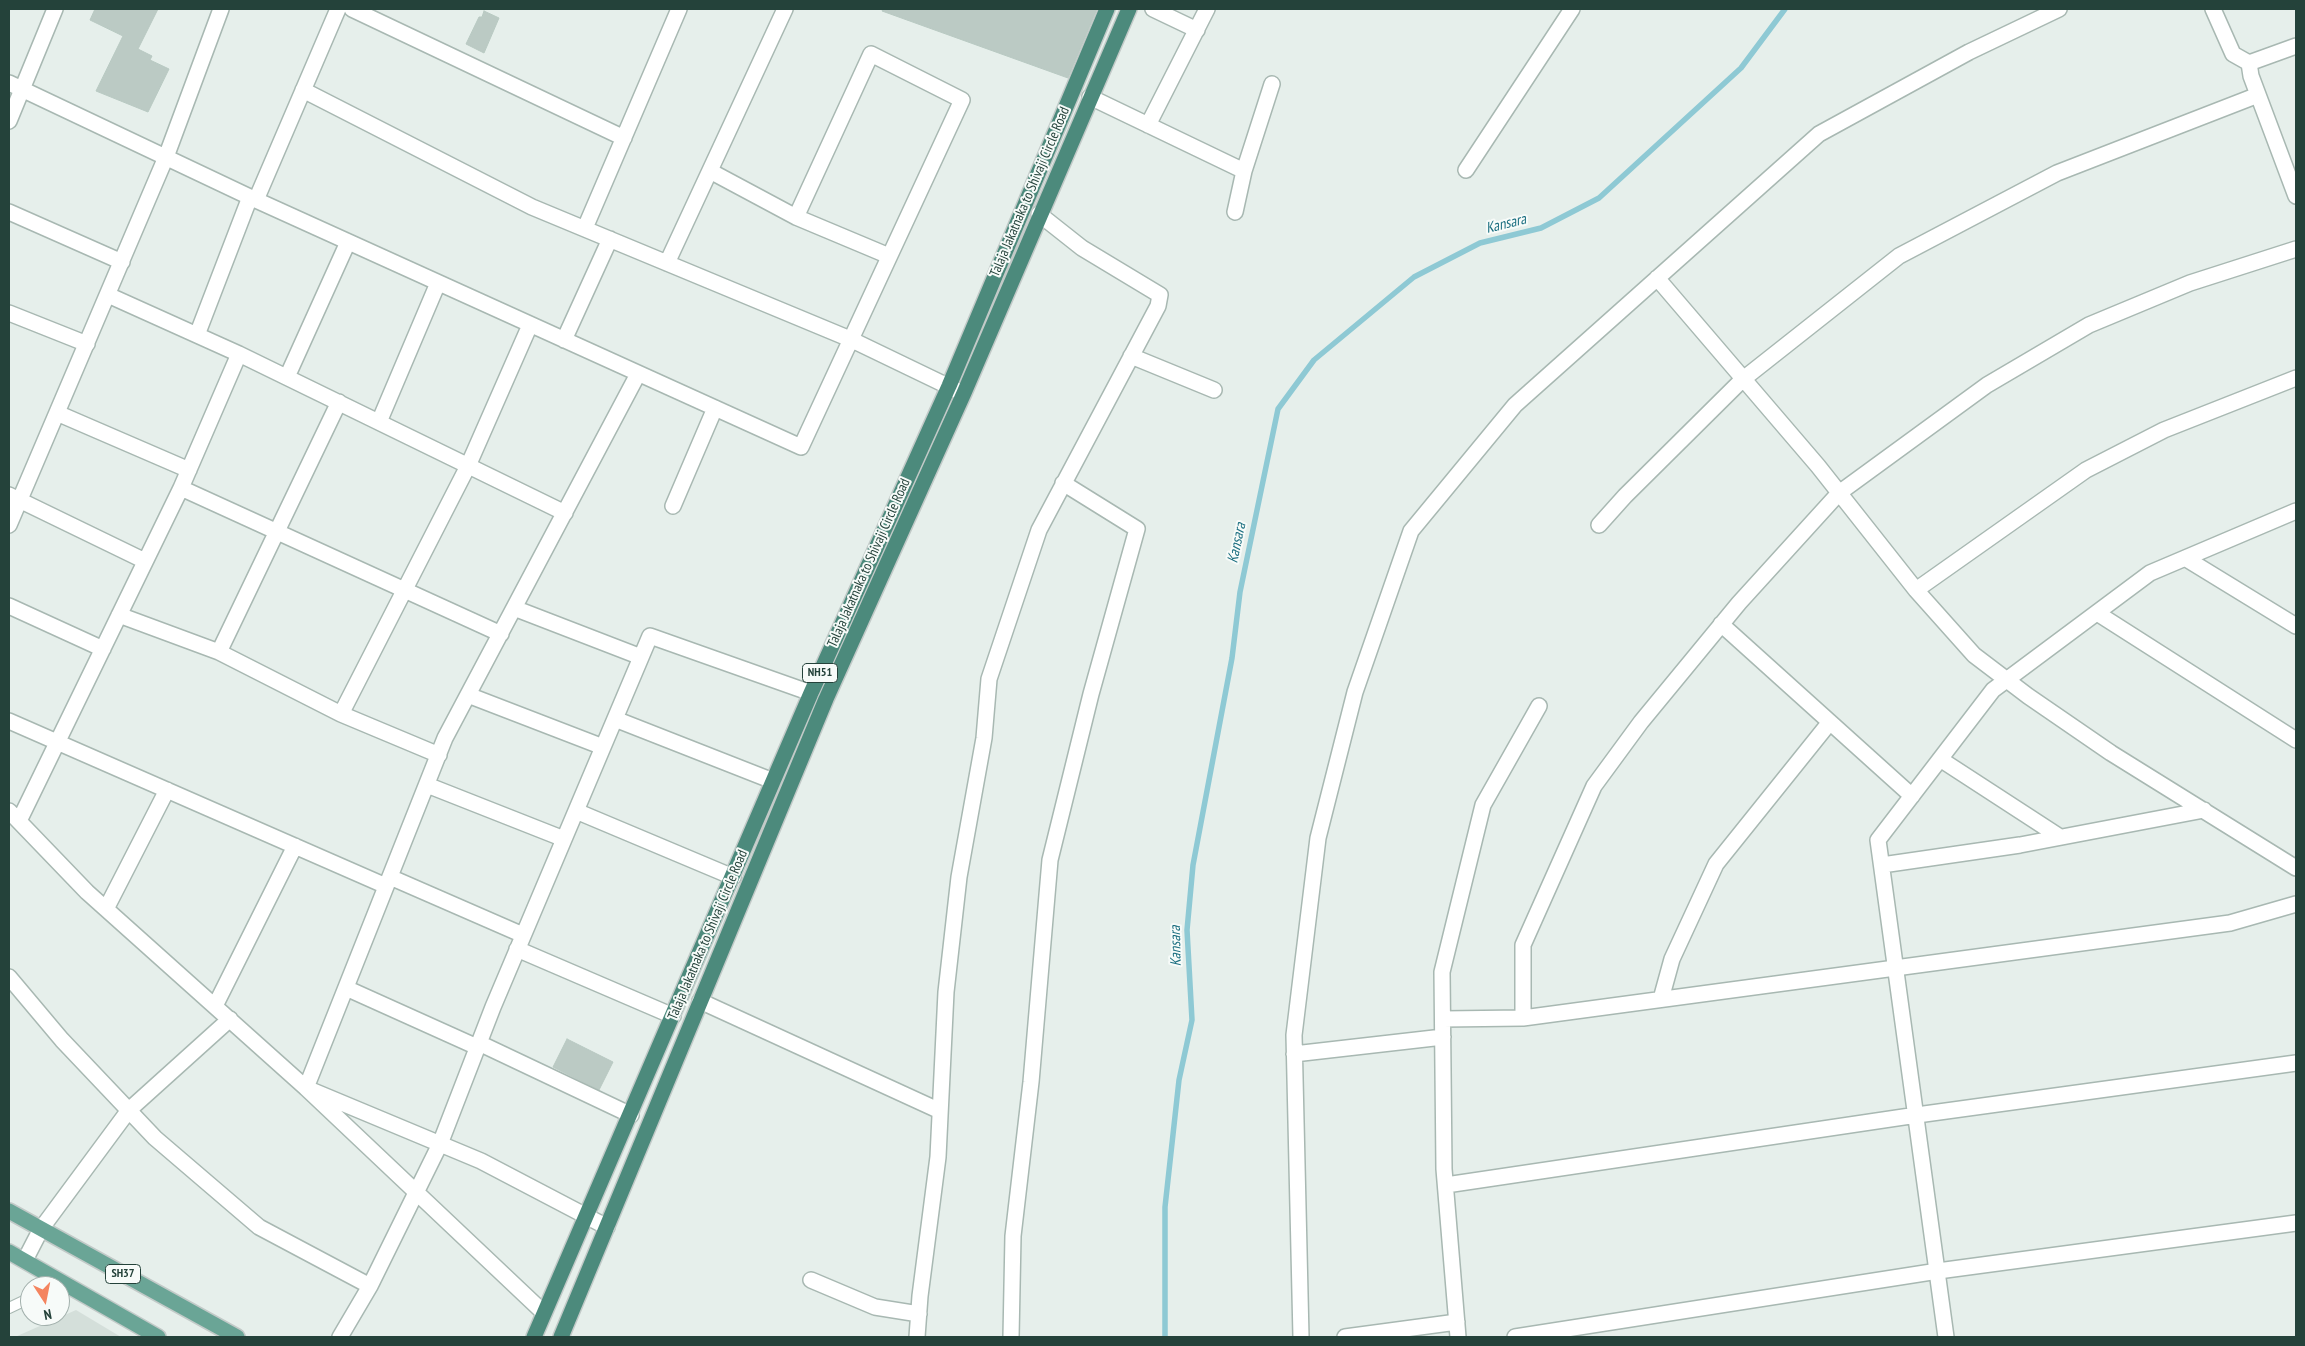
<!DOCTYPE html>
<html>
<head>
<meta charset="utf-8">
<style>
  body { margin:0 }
  #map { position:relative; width:2305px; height:1346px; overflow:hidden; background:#e6efeb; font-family:"PT Sans Narrow",sans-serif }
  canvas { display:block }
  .frame { position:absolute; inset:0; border:10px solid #24423a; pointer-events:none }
  .north { position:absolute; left:20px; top:1276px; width:50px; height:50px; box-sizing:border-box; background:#f7fbf9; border:1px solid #a3b1ad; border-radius:50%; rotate:169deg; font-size:14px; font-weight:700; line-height:20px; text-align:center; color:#24423a }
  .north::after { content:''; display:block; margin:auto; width:18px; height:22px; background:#f4845f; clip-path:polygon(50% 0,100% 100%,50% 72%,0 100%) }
</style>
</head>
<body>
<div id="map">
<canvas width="2305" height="1346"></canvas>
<div class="frame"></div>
<div class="north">N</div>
</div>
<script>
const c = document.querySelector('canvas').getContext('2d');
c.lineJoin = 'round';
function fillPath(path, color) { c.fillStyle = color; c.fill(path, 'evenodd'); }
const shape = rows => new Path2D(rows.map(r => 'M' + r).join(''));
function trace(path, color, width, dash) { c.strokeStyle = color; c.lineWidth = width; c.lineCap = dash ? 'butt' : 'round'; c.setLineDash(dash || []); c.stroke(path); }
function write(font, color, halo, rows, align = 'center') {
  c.font = font + ' "PT Sans Narrow",sans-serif'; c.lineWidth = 4; c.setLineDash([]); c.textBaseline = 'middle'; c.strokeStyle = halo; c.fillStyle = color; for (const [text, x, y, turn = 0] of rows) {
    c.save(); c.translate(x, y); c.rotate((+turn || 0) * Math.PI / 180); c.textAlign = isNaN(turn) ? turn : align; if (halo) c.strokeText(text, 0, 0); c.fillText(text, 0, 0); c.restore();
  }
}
fillPath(shape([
  [76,1310,121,1337,15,1337]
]), '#d4dfda');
trace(shape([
  [1165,1337,1165,1207,1179,1080,1192,1020,1187,930,1193,865,1232,658,1240,592,1278,409,1314,360,1414,277,1480,243,1541,228,1599,198,1741,68,1785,9]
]), '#8ec9d4', 5.5);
const building = shape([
  [95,9,158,9,138,49,152,56,150,60,169,69,148,112,96,91,123,36,90,20,95,9],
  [883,9,1097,9,1068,78,882,11,883,9],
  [484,11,499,18,484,53,466,44,479,17,482,17,484,11],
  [567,1039,613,1062,599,1090,553,1067,567,1039]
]);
fillPath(building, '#bbcac4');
trace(building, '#b8c9c2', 1);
const service = shape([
  [9,1308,30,1298]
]);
const minor = shape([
  [352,9,624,138],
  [1153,9,1197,30],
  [2213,9,2233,54,2249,63],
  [2296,46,2249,63,2251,76,2296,196],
  [9,83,256,200,801,447,962,100,871,54,796,217,710,171],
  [303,90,532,207,850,339,960,392],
  [1090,97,1244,171],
  [9,121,55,9],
  [1148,125,1207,9],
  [1466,170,1572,9],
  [256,200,338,9],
  [9,212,122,262],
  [1235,212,1244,171,1272,84],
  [796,217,889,256],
  [585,228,679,9],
  [667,263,785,9],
  [1657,278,1818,466,1916,590,1974,655,2028,696,2111,753,2296,868],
  [108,295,239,354],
  [9,313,87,344],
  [197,335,250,197],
  [564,340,610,239],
  [1131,356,1214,390],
  [287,377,348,242],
  [57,413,189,470],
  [379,422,438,283],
  [181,488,239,354,565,513],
  [9,495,145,561],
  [673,506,715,408],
  [9,525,166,157,221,9],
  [1599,525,1625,496,1742,380,1899,256,2057,173,2258,95],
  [2185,558,2296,626],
  [1916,590,2086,470,2164,430,2296,378],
  [9,606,103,649],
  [514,608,641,657],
  [2097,613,2296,740],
  [119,615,219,652,341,714,468,466,530,325],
  [1721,624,1912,796],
  [219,652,339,402],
  [468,695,603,747],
  [341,714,439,755],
  [615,719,773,781],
  [9,721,386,886],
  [1940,759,2060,837],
  [427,785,564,839],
  [9,811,87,892,306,1088,481,1161,607,1227],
  [576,811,733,877],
  [19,821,181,488,501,634],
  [1882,865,2020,845,2204,810],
  [390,877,523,935],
  [106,909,167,790],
  [517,949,673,1016],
  [9,977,62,1040,155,1138,259,1227,370,1286,440,1144,493,1007,650,636,811,693],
  [346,988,477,1047],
  [1661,999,1672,959,1716,864,1830,722],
  [700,1001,940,1111],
  [215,1006,295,846],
  [1523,1018,1523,945,1594,786,1641,722,1739,603,1839,493,1987,385,2089,325,2190,283,2296,249],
  [1443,1019,1523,1018,2230,923,2296,904],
  [479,1043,631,1115],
  [1294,1054,1443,1037],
  [1446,1185,1917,1115,2296,1063],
  [25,1260,41,1229,129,1110,230,1019],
  [811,1280,875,1307,919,1314],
  [544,1313,306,1088,445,738,638,374],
  [340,1337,370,1286],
  [917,1337,920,1296,938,1157,946,992,959,877,984,738,989,679,1039,530,1158,306,1160,295,1082,248,1039,214],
  [1011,1337,1013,1236,1031,1082,1050,860,1091,694,1137,529,1063,483],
  [1301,1337,1294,1035,1318,838,1355,692,1411,531,1515,405,1819,134,1969,52,2059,9],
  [1345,1337,1457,1322],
  [1458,1337,1444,1169,1442,972,1483,805,1539,706],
  [1946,1337,1878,840,1993,690,2150,573,2296,511]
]);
const tertiary = shape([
  [1515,1337,1938,1271,2296,1223]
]);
const primary = shape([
  [9,1211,237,1337],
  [9,1252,158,1337]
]);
const trunk = shape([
  [534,1337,811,693,949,386,1107,9],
  [561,1337,826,699,964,393,1129,9]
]);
trace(service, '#a8b8b2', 12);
trace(minor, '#a8b8b2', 18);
trace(tertiary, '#a8b8b2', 18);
trace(primary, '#c2cac8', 18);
trace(trunk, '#c2cac8', 18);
trace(service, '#fff', 10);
trace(minor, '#fff', 15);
trace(tertiary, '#fff', 15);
trace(primary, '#6aa596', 15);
trace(trunk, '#4c8a7c', 15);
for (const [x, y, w] of [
  [820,673,35],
  [123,1274,35]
]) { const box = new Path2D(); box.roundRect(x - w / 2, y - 9.5, w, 19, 4); c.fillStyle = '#f7fbf9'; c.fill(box); trace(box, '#24423a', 1); }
write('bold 12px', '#24423a', null, [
  ["NH51",820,673],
  ["SH37",123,1274]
]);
write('14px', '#24423a', '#f7fbf9', [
  ["Talaja Jakatnaka to Shivaji Circle Road",1030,192,-67],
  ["Talaja Jakatnaka to Shivaji Circle Road",869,563,-66],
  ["Talaja Jakatnaka to Shivaji Circle Road",708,935,-67]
]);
write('italic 15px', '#1c6f80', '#f7fbf9', [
  ["Kansara",1506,224,-14],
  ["Kansara",1237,543,-78],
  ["Kansara",1176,946,-91]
]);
</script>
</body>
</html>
